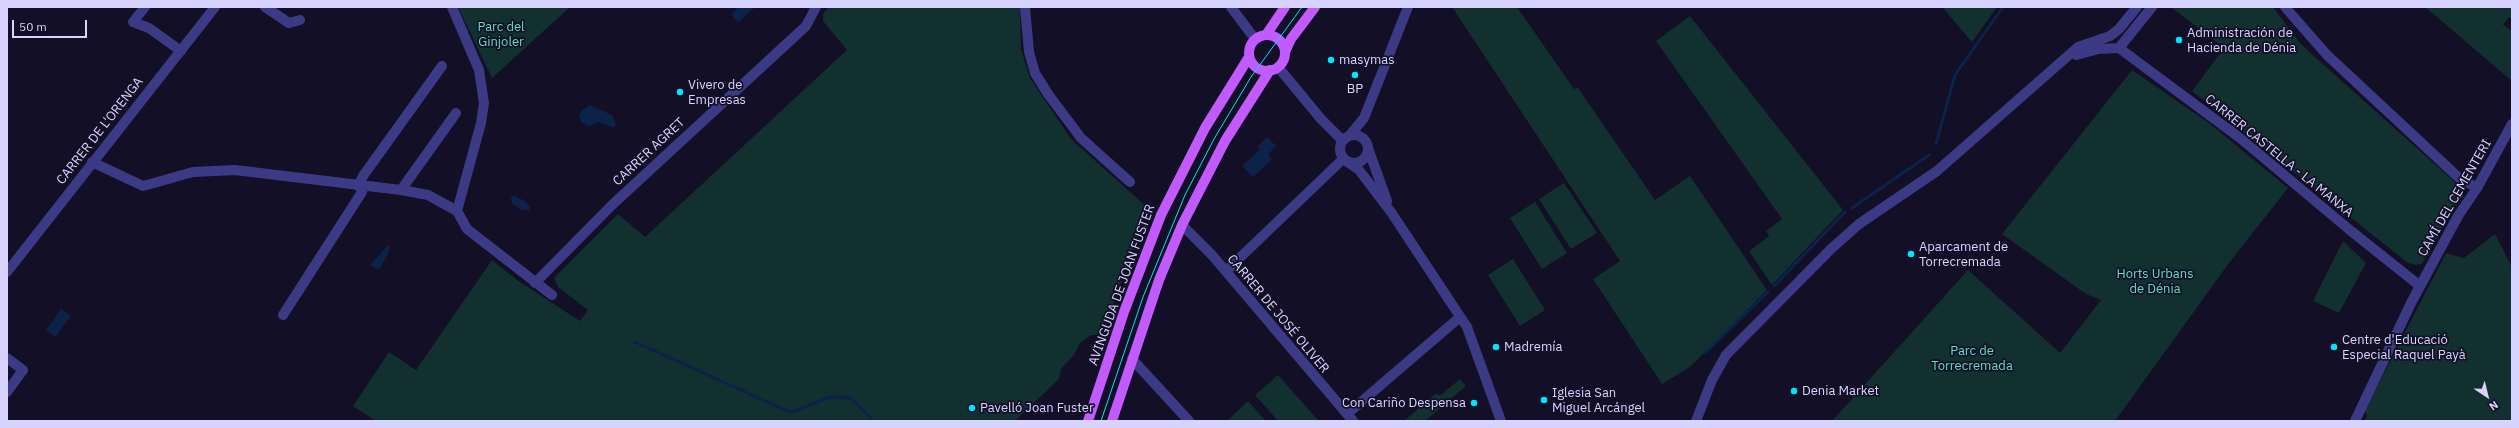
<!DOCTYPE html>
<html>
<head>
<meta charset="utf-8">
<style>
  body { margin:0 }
  #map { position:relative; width:2519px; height:428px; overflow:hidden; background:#130f26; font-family:"IBM Plex Sans",sans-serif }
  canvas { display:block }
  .frame { position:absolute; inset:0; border:8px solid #d9d4ff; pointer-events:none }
  .north { position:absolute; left:2467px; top:376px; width:40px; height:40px; -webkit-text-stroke:3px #130f26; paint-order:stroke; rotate:145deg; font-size:11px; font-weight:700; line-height:16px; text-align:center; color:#d9d4ff }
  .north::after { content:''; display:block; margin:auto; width:14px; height:18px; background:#d9d4ff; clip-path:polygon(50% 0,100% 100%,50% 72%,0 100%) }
  .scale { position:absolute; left:12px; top:20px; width:75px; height:18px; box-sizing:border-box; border:2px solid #d9d4ff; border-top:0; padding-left:5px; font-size:12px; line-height:14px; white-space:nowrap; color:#d9d4ff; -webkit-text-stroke:3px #130f26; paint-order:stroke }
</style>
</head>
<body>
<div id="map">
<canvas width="2519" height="428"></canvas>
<div class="frame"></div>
<div class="north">N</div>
<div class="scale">50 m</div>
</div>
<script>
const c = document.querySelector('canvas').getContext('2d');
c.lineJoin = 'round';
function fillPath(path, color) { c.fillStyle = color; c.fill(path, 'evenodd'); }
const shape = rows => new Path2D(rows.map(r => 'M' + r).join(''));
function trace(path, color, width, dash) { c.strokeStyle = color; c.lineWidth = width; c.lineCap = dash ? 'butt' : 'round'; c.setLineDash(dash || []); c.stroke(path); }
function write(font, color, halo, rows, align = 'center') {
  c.font = font + ' "IBM Plex Sans",sans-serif'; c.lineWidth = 3.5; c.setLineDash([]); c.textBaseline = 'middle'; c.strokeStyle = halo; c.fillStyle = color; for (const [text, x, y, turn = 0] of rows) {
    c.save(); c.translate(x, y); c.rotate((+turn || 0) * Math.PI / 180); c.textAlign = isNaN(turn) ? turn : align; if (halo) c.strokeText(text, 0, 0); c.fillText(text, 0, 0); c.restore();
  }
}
fillPath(shape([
  [458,7,570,7,492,78],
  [829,7,1020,7,1021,49,1030,78,1071,139,1148,208,1102,335,1091,335,1080,343,1074,355,1061,369,1059,379,1015,421,376,421,353,406,389,352,416,370,492,260,517,280,580,321,588,310,558,287,554,278,618,214,645,237,847,50,823,21,823,14],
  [1452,7,1517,7,1574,89,1578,88,1655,200,1690,176,1767,290,1690,367,1662,384,1593,279,1620,261],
  [1942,7,1997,7,1972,42],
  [2171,7,2273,7,2300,43,2316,58,2457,184,2460,197,2422,264,2416,265,2408,263,2192,91,2224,48],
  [2425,7,2512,7,2512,20,2509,17,2503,25,2512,31,2512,81],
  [1690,16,1843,210,1772,285,1749,251,1769,236,1766,231,1782,219,1656,41],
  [2132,70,2209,123,2288,188,2229,263,2115,421,1832,421,1968,270,2060,353,2101,300,2086,294,2002,234],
  [1564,183,1597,233,1571,249,1539,199],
  [1535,202,1567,253,1542,269,1510,218],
  [2495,234,2512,267,2512,421,2365,421,2367,416,2365,410,2446,253,2464,258],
  [2343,241,2366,263,2339,313,2313,301],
  [1513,259,1545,310,1520,326,1488,275],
  [1278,375,1318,420,1316,421,1278,421,1255,395],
  [1460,379,1466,386,1425,421,1404,421,1435,394,1441,395],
  [1248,401,1266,421,1227,421]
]), '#12302f');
fillPath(shape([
  [739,7,754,8,738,23,731,14],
  [590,105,612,115,616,124,614,128,598,122,589,126,581,122,579,116,581,111],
  [1267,137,1276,146,1268,154,1272,159,1253,177,1242,166,1260,149,1258,146],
  [515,196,525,201,530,207,529,210,522,210,512,204,511,197],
  [388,245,390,247,388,254,379,270,370,265],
  [61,309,71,316,55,337,46,330]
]), '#0c2248');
trace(shape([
  [1936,144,1955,75,2003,7],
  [1852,208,1929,155],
  [1774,286,1845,212],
  [635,342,785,410,792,412,830,397,851,398,873,421],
  [1705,353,1768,292]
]), '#0c2248', 3);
trace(shape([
  [145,7,133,22,149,28,181,51],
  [265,7,289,23,300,20],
  [452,7,479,70,484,103,481,123,457,211],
  [1025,7,1029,52,1035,73,1048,94,1081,138,1130,182],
  [1231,7,1255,39],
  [2285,7,2327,55,2458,177,2477,188],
  [2119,48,2152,7],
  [2076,55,2099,49,2119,48,2240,138,2351,231,2420,286],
  [1278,67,1321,119,1342,140],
  '1340 149a14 14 0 1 1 28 0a14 14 0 1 1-28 0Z',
  [1350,135,1364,118,1408,7],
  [1368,148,1387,201],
  [1346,161,1359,170,1391,212,1467,327,1501,421],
  [92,162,143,186,193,172,235,170,401,190,428,195,457,211,467,229,552,295],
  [358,186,363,176,442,66],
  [401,190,456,113],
  [1182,225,1212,255,1353,421],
  [1226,271,1343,159],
  [7,272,215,7],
  [535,283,612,205,806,26,816,7],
  [283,315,362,192,363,186],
  [7,358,23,370,7,392],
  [1132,359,1189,421],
  [1347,414,1460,317],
  [1696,421,1712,380,1726,355,1831,249,1859,224,1937,171,2078,47,2110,36,2119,29,2137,7],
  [2355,421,2411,303,2458,216,2477,188,2512,124]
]), '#3d3a85', 10);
trace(shape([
  '1249 53a18 18 0 1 1 36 0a18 18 0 1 1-36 0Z',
  [1266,35,1285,7],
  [1285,52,1291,39,1315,7],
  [1088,421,1124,312,1161,215,1205,128,1249,57],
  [1112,421,1159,280,1182,225,1225,141,1270,70]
]), '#c25bff', 10);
trace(shape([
  [1101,421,1143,297,1185,195,1214,139,1251,77,1302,7]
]), '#00e5ff', 1);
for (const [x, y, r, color] of [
  [2179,40,4,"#00e5ff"],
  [1331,60,4,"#00e5ff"],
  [1355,75,4,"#00e5ff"],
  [680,92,4,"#00e5ff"],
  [1911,254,4,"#00e5ff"],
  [1496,347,4,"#00e5ff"],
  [2334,347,4,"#00e5ff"],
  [1794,391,4,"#00e5ff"],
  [1544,400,4,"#00e5ff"],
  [1474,403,4,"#00e5ff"],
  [972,408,4,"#00e5ff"]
]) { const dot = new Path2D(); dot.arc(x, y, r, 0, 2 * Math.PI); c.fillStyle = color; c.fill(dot); trace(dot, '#130f26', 1.5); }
write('13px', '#5fe0c0', '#130f26', [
  ["Parc del",501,27],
  ["Ginjoler",501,42],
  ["Horts Urbans",2155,274],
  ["de Dénia",2155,289],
  ["Parc de",1972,351],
  ["Torrecremada",1972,366]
]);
write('13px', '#d9d4ff', '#130f26', [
  ["Administración de",2187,33],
  ["Hacienda de Dénia",2187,48],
  ["masymas",1339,60],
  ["Vivero de",688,85],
  ["Empresas",688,100],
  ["BP",1355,89,"center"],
  ["Aparcament de",1919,247],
  ["Torrecremada",1919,262],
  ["Centre d'Educació",2342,340],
  ["Especial Raquel Payà",2342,355],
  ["Madremía",1504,347],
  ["Denia Market",1802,391],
  ["Iglesia San",1552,393],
  ["Miguel Arcángel",1552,408],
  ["Con Cariño Despensa",1466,403,"right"],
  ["Pavelló Joan Fuster",980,408]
], 'left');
write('13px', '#d9d4ff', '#130f26', [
  ["CARRER DE L'ORENGA",100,131,-52],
  ["CARRER AGRET",649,152,-43],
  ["CARRER CASTELLA - LA MANXA",2279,156,39],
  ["CAMÍ DEL CEMENTERI",2455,198,-60],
  ["AVINGUDA DE JOAN FUSTER",1122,285,-70],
  ["CARRER DE JOSÉ OLIVER",1278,314,50]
]);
</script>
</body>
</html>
